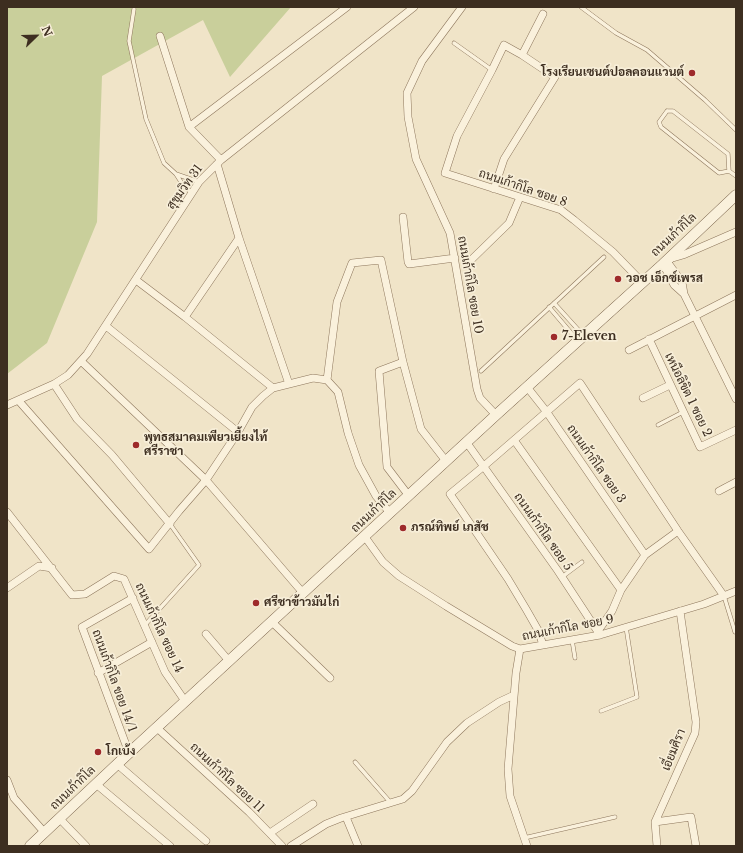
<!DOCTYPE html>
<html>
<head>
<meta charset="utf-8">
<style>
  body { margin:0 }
  #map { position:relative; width:743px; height:853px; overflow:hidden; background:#f0e4c8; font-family:"Libre Baskerville",serif }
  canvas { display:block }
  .frame { position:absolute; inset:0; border:8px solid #3d2e20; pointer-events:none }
  .north { position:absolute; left:16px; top:16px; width:40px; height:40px; -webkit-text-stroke:3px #f7eed8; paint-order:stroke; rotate:67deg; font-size:11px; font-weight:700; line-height:16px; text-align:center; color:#3d2e20 }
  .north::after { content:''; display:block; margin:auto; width:14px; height:18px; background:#3d2e20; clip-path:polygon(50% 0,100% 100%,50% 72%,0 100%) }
</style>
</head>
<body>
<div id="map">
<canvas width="743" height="853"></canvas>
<div class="frame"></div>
<div class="north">N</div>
</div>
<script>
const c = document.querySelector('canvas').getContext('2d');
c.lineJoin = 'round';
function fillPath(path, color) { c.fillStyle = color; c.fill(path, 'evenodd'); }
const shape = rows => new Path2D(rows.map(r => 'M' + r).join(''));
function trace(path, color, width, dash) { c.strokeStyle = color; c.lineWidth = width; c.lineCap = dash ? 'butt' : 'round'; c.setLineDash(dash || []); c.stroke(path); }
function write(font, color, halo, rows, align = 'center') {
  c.font = font + ' "Libre Baskerville",Sarabun,serif'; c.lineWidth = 3.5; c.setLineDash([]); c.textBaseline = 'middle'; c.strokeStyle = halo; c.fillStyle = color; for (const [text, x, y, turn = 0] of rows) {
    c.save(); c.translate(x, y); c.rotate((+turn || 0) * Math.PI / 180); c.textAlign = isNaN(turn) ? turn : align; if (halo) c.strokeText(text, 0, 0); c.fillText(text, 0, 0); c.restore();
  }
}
fillPath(shape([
  [7,7,291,7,230,77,203,20,102,76,97,222,47,343,7,374]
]), '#c9cf9b');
const service = shape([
  [581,7,616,33,647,50,705,100,736,130],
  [134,9,129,41,146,119,164,163,176,174,199,182],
  [454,43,492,70],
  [667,111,673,111,728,154,729,171,719,173,661,127,659,122,667,111],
  [729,171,736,176],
  [176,174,183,185,192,193],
  [554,303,583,335],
  [549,307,577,340],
  [481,371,604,257],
  [658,425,683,412],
  [562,577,582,562],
  [724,596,735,632],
  [145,625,199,565,170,524],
  [572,640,575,658],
  [601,711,637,697,626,627],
  [355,762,390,802],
  [524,838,615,817]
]);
const minor = shape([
  [462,7,422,61,407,93,408,117,416,159,450,233,477,389,480,398,496,415],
  [160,36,189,127,221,160],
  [522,55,543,14],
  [189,127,347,7],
  [217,164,239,238,289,384],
  [494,189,504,159,555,77,522,55,504,45,492,70,457,136,445,173,561,210,574,220,613,252,642,282],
  [403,217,408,262,409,264,455,258],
  [736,232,683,255,666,260,682,282,684,294,736,399],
  [470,261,509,223,520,197],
  [663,264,674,285,684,294],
  [136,280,185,317,273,388,313,378,327,380,338,392,348,433,359,465,376,496,390,513],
  [185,317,239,238],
  [106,326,238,432],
  [649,339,700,447,736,430],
  [629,350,736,295],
  [81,361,206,480,303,593],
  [403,362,379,371,387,467,409,496],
  [327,380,337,302,352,263,381,260,403,362,421,429,446,461],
  [54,384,77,419,112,455,170,524],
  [527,387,546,411,645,555],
  [643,398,670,385],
  [18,400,149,549,179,511,206,480,238,432,252,407,263,396,273,388],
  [7,405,54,384,68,375,87,354,199,182,221,160,414,7],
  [514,440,621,590],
  [467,443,558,571,600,635],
  [719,491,736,482],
  [7,512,72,595,85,594,114,576,124,579,165,672,185,701],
  [365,537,383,562,399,576,446,606,512,646,520,649,600,635,704,604,736,591],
  [7,588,39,566,52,568],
  [272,622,330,678],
  [598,631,612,611,621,590,645,555,678,531],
  [206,634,229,661],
  [543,645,538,630,526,609,508,579,450,494,484,466,580,383,678,531,724,596],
  [520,649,516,673,508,769,510,796,527,846],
  [98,673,152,642],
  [156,727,249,812,282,846],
  [129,753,82,627,133,598],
  [117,764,206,841],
  [7,780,14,798,45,833],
  [96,784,170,846],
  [346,817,358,846],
  [60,819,86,846],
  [655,822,691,817,696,846],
  [270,833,313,804],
  [291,846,326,824,341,818,403,799,412,791,447,742,467,723,499,702,514,695],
  [657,846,655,822,695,733,696,722,680,611]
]);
const secondary = shape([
  [30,846,129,753,496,415,663,264,736,195]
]);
trace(service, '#8d765c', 4.5);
trace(minor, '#8d765c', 8);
trace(secondary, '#6f573f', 11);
trace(service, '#faf1dc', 3.5);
trace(minor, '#faf1dc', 7);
trace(secondary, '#faf1dc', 10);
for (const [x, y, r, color] of [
  [692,73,4,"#9e2a2b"],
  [618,279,4,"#9e2a2b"],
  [554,337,4,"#9e2a2b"],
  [136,445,4,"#9e2a2b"],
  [403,528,4,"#9e2a2b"],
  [256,603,4,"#9e2a2b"],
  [98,752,4,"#9e2a2b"]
]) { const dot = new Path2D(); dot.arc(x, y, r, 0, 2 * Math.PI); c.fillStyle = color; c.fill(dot); trace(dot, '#f7eed8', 1.5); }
write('bold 12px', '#3d2e20', '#f7eed8', [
  ["โรงเรียนเซนต์ปอลคอนแวนต์",684,73,"right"],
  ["วอช เอ็กซ์เพรส",626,279],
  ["7-Eleven",562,337],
  ["พุทธสมาคมเพียวเยี้ยงไท้",144,438],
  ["ศรีราชา",144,452],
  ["ภรณ์ทิพย์ เภสัช",411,528],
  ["ศรีชาข้าวมันไก่",264,603],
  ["โกเบ้ง",106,752]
], 'left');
write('12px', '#3d2e20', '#f7eed8', [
  ["สุขุมวิท 31",185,187,-54],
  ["ถนนเก้ากิโล ซอย 8",523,188,19],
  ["ถนนเก้ากิโล",674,235,-43],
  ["ถนนเก้ากิโล ซอย 10",470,285,80],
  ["เหนือลิขิต 1 ซอย 2",688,395,64],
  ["ถนนเก้ากิโล ซอย 3",596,464,55],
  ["ถนนเก้ากิโล",374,511,-43],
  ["ถนนเก้ากิโล ซอย 5",543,532,55],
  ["ถนนเก้ากิโล ซอย 14",159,628,65],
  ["ถนนเก้ากิโล ซอย 9",568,628,-11],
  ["ถนนเก้ากิโล ขอย 14/1",114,681,70],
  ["เอี่ยมศิรา",674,750,-68],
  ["ถนนเก้ากิโล ซอย 11",227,778,43],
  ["ถนนเก้ากิโล",73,788,-44]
]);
</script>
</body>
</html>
